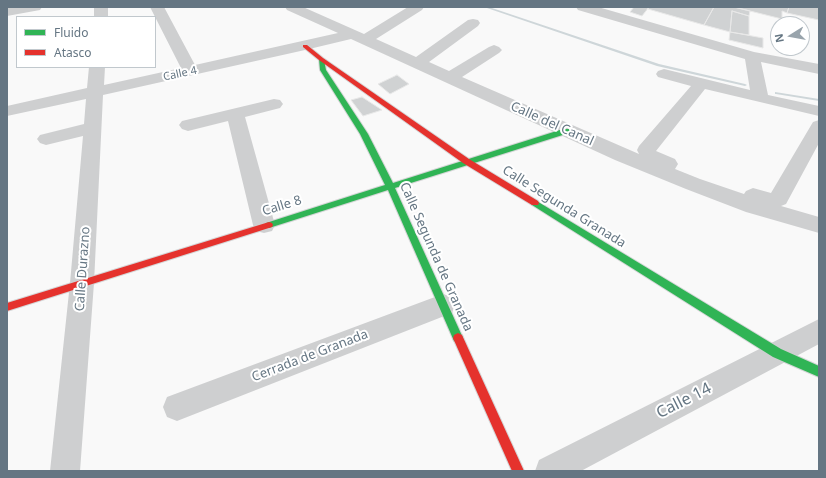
<!DOCTYPE html>
<html>
<head>
<meta charset="utf-8">
<style>
  body { margin:0 }
  #map { position:relative; width:826px; height:478px; overflow:hidden; background:#f9f9f9; font-family:"Noto Sans",sans-serif }
  canvas { display:block }
  .frame { position:absolute; inset:0; border:8px solid #657683; pointer-events:none }
  .legend { position:absolute; left:16px; top:16px; width:140px; height:52px; box-sizing:border-box; background:#fff; border:1px solid #c1c8cd; margin:0; padding:5px 7px; list-style:none; font-size:12px; color:#657683 }
  .legend li { display:flex; align-items:center; gap:8px; height:20px }
  .legend b { width:20px; border:1px solid #c1c8cd }
  .north { position:absolute; left:770px; top:16px; width:40px; height:40px; box-sizing:border-box; background:#fff; border:1px solid #c1c8cd; border-radius:50%; rotate:259deg; font-size:11px; font-weight:700; line-height:16px; text-align:center; color:#657683 }
  .north::after { content:''; display:block; margin:auto; width:14px; height:18px; background:#99a4ac; clip-path:polygon(50% 0,100% 100%,50% 72%,0 100%) }
</style>
</head>
<body>
<div id="map">
<canvas width="826" height="478"></canvas>
<div class="frame"></div>
<ul class="legend">
<li><b style="height:5px;background:#30b455"></b>Fluido</li>
<li><b style="height:5px;background:#e5322d"></b>Atasco</li>
</ul>
<div class="north">N</div>
</div>
<script>
const c = document.querySelector('canvas').getContext('2d');
c.lineJoin = 'round';
const shape = rows => new Path2D(rows.map(r => 'M' + r).join(''));
function fillPath(path, color) { c.fillStyle = color; c.fill(path, 'evenodd'); }
function trace(path, color, width, dash) { c.strokeStyle = color; c.lineWidth = width; c.lineCap = dash ? 'butt' : 'round'; c.setLineDash(dash || []); c.stroke(path); }
function write(font, color, halo, rows, align = 'center') {
  c.font = font + ' "Noto Sans",sans-serif'; c.lineWidth = 4; c.setLineDash([]); c.textBaseline = 'middle'; c.strokeStyle = halo; c.fillStyle = color; for (const [text, x, y, turn = 0] of rows) {
    c.save(); c.translate(x, y); c.rotate((+turn || 0) * Math.PI / 180); c.textAlign = isNaN(turn) ? turn : align; if (halo) c.strokeText(text, 0, 0); c.fillText(text, 0, 0); c.restore();
  }
}
fillPath(shape([
  [484,7,489,7,659,64,745,84,747,85,745,86,657,66,484,7],
  [775,92,819,99,819,101,776,94,775,94,775,92]
]), '#ced6d9');
const building = shape([
  [634,7,649,7,642,16,630,12,634,7],
  [649,7,714,7,704,25,648,9,649,7],
  [714,7,734,7,750,11,749,16,732,11,730,32,704,25,714,7],
  [734,7,789,7,787,13,782,11,782,19,734,7],
  [789,7,819,7,819,20,787,13,789,7],
  [732,11,749,16,749,35,730,32,732,11],
  [730,32,763,38,763,48,729,40,730,32],
  [397,75,409,84,390,94,378,84,397,75],
  [362,97,382,110,363,116,351,100,362,97]
]);
fillPath(building, '#d0d2d3');
trace(building, '#e8e8e8', 1);
const fast = shape([
  [319,59,324,60,326,70,368,134,393,183,563,129,569,129,570,131,569,133,395,188,463,338,462,341,458,343,454,341,388,190,269,228,265,225,266,223,385,185,360,134,320,70,319,59],
  [535,200,781,349,819,366,819,377,773,357,532,205,531,203,532,201,535,200]
]);
const jam = shape([
  [303,45,307,45,323,58,469,159,538,201,539,203,538,205,532,205,463,163,319,60,303,47,303,45],
  [269,222,272,223,273,225,272,227,7,311,7,303,269,222],
  [458,333,462,335,524,471,512,471,453,338,454,335,458,333]
]);
trace(fast, '#d5d6d7', 2);
trace(jam, '#d5d6d7', 2);
fillPath(shape([
  [12,7,42,7,40,10,7,16,7,8,12,7],
  [94,7,108,7,108,17,94,17,94,7],
  [150,7,164,7,195,65,338,33,287,10,285,7,303,7,364,34,408,7,424,7,422,10,376,39,416,57,468,20,473,19,478,20,480,23,478,26,429,62,449,71,489,47,494,45,499,47,502,50,499,53,462,77,639,154,637,150,639,146,691,86,658,77,656,74,658,71,664,69,750,90,745,59,578,10,576,7,598,7,754,52,819,64,819,74,761,62,768,95,819,106,819,116,705,89,656,151,675,159,678,164,675,169,700,179,744,194,746,191,753,188,771,193,813,122,819,120,819,143,786,204,781,206,819,217,819,233,746,212,686,189,615,160,351,39,305,50,103,95,94,283,80,471,50,471,70,283,83,136,46,145,40,143,37,139,40,135,84,124,86,99,7,116,7,106,87,88,89,67,105,67,104,85,181,68,150,7],
  [274,99,280,100,283,104,280,108,245,117,275,225,272,231,264,233,256,231,253,225,228,121,188,131,182,129,179,125,182,121,274,99],
  [443,294,452,297,455,305,452,313,177,421,167,417,163,407,167,397,443,294],
  [819,319,819,344,581,471,535,471,539,460,819,319]
]), '#cecfd0');
fillPath(fast, '#30b455');
fillPath(jam, '#e5322d');
write('11px', '#657683', '#fff', [
  ["Calle 4",180,74,-12]
]);
write('13px', '#657683', '#fff', [
  ["Calle del Canal",552,124,24],
  ["Calle 8",282,206,-17],
  ["Calle Segunda Granada",564,207,32],
  ["Calle Segunda de Granada",436,257,66],
  ["Calle Durazno",83,269,-86],
  ["Cerrada de Granada",310,356,-21]
]);
write('16px', '#657683', '#fff', [
  ["Calle 14",684,401,-27]
]);
</script>
</body>
</html>
